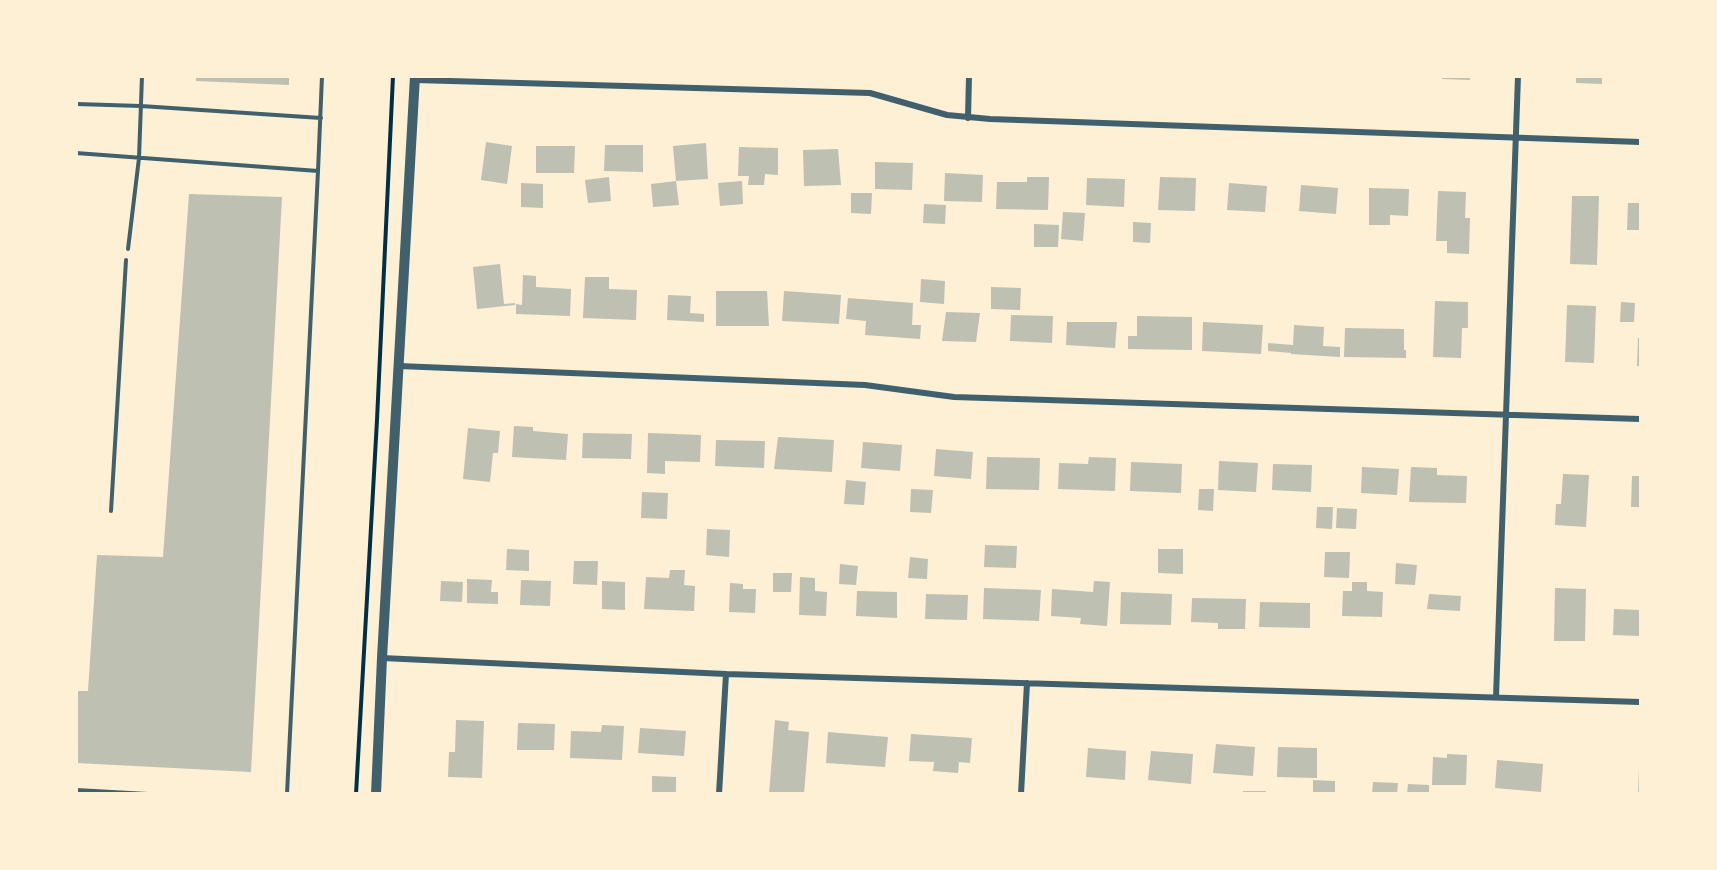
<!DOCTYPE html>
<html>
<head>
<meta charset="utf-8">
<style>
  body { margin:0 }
  #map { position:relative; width:1717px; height:870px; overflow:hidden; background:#fdf0d5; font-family:"Golos Text",sans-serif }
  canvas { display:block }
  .frame { position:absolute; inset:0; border:78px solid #fdf0d5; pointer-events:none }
</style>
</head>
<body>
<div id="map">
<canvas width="1717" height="870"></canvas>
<div class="frame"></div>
</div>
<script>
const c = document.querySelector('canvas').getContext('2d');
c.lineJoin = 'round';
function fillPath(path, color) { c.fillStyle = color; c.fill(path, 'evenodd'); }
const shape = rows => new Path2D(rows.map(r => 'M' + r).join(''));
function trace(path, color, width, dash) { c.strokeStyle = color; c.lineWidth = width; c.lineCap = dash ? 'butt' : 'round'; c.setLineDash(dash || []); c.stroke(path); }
fillPath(shape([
  [196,76,289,76,289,85,196,81],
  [1442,76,1470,76,1470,80,1442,79],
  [1576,76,1602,76,1602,84,1576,83],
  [486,142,512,146,507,184,481,180],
  [706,143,708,179,676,181,673,146],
  [605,145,643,145,643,172,604,171],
  [536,146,575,146,574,173,536,173],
  [739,147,778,148,778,175,765,174,764,185,748,185,749,176,738,176],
  [838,149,841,185,804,186,803,150],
  [875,162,913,163,912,190,875,189],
  [945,173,983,175,982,202,944,201],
  [609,177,611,201,588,203,585,180],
  [1027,177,1049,177,1048,210,996,209,997,182,1027,182],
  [1160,177,1196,178,1195,211,1158,210],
  [1087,178,1125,179,1124,207,1086,205],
  [676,181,679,205,653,207,651,184],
  [742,181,743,204,720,206,718,183],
  [521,183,543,184,543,208,521,207],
  [1229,183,1267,186,1265,212,1227,210],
  [1301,185,1338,188,1336,214,1299,211],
  [1369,188,1409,189,1408,216,1390,215,1390,225,1369,225],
  [1438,191,1466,192,1465,218,1470,218,1469,254,1447,253,1447,241,1436,241],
  [851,193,872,193,871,214,851,213],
  [189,194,282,197,251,772,76,763,76,691,88,691,97,555,163,557],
  [1572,196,1599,196,1597,265,1570,264],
  [1628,203,1640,203,1640,230,1627,230],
  [924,204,946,205,945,224,923,223],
  [1063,212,1085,213,1083,241,1061,239],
  [1133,222,1151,223,1150,243,1133,242],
  [1034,224,1059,225,1058,247,1034,247],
  [500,264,504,304,515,303,515,305,477,309,473,267],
  [523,275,536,276,536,287,571,289,570,316,516,314,516,304,522,305],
  [585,277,609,277,609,289,637,290,636,320,583,318],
  [921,279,945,281,944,304,920,302],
  [991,287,1021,288,1020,310,991,309],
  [716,291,767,291,769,326,716,326],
  [784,291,841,295,839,324,782,321],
  [668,295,691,296,690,313,704,314,704,322,667,320],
  [848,298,913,303,912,325,921,325,920,339,865,335,866,321,846,319],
  [1435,301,1468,302,1468,328,1462,328,1461,358,1433,357],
  [1621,302,1635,303,1634,322,1620,322],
  [1567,305,1596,306,1594,363,1565,362],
  [946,312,980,313,976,342,942,341],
  [1011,315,1053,316,1052,343,1010,341],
  [1137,316,1192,317,1192,350,1128,349,1128,336,1137,336],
  [1067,322,1117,322,1115,348,1066,345],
  [1203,322,1263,325,1261,354,1202,351],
  [1294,325,1324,327,1323,346,1340,347,1340,357,1291,354,1291,353,1268,351,1268,343,1293,345],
  [1345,328,1404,329,1404,350,1406,350,1406,358,1344,357],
  [1638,338,1640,338,1640,366,1637,366],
  [514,426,533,427,533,431,568,434,566,460,512,457],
  [468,428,500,431,498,453,493,453,490,482,463,479],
  [583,433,632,434,631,459,582,458],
  [648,433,701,435,700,462,665,461,665,474,647,473],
  [778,437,834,440,832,472,774,469],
  [716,440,765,441,764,468,715,466],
  [863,442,902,445,900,471,861,468],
  [936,449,973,452,971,479,934,476],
  [987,457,1040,458,1039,490,986,489],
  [1089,457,1116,458,1115,491,1058,489,1059,463,1088,464],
  [1219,461,1258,463,1256,492,1218,490],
  [1131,462,1182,464,1181,493,1130,491],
  [1273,464,1312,465,1311,492,1272,490],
  [1362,467,1399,469,1397,495,1361,493],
  [1411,467,1437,468,1437,475,1467,476,1466,503,1409,502],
  [1563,474,1589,475,1586,527,1555,525,1556,504,1561,504],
  [1632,476,1640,476,1640,507,1631,507],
  [846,480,866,482,864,505,844,504],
  [911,489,933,490,931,513,910,512],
  [1199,489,1214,489,1213,511,1198,510],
  [642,492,668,493,667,519,641,518],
  [1317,507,1333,507,1332,529,1316,528],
  [1337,508,1357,509,1356,529,1336,528],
  [707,529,730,530,729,557,706,555],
  [985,545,1017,546,1016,568,984,567],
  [507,549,529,550,529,571,506,570],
  [1158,549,1183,549,1183,574,1158,573],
  [1325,552,1350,552,1349,578,1324,577],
  [910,557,928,559,927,579,908,578],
  [574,561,598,561,597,585,573,584],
  [1396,563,1417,565,1415,585,1395,584],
  [840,564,858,566,856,585,839,584],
  [670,570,685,570,684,585,695,586,694,611,644,609,646,577,669,578],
  [773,573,792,573,791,592,773,592],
  [800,577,815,578,815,591,827,592,826,616,799,615],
  [467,579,492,580,491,592,498,592,498,604,467,603],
  [521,580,551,581,550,606,520,605],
  [441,581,463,582,462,602,440,601],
  [602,581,625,582,625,610,602,609],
  [1094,581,1110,582,1107,626,1080,624,1081,618,1051,616,1052,589,1093,592],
  [1352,582,1367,582,1367,591,1383,592,1382,617,1342,616,1343,591,1352,591],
  [730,583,743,584,743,589,756,589,755,613,729,612],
  [984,588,1041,590,1039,621,983,619],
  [1555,588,1586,589,1585,641,1554,641],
  [857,591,897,592,897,618,856,616],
  [1121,592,1172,594,1171,625,1120,624],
  [926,594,968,595,967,620,925,619],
  [1429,594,1461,596,1460,611,1427,609],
  [1192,598,1246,599,1245,629,1218,629,1218,623,1191,622],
  [1260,602,1310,603,1310,628,1259,627],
  [1614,609,1640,610,1640,636,1613,635],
  [456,720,484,721,482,778,448,777,449,752,455,752],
  [775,720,789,722,788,730,809,732,804,794,769,794],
  [518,723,555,724,554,750,517,750],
  [602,725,624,726,622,760,570,758,571,731,601,732],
  [640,728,686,731,684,756,638,753],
  [828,732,888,737,885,767,826,763],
  [911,734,972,738,970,763,959,762,958,773,933,771,934,762,909,761],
  [1216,744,1255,747,1253,776,1213,773],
  [1278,747,1317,748,1317,778,1277,777],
  [1088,748,1126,751,1125,780,1086,777],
  [1151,751,1193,754,1191,784,1148,780],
  [1447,754,1467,755,1466,785,1432,785,1433,757,1447,758],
  [1497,760,1543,764,1541,792,1495,788],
  [1639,768,1640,768,1640,794,1638,794],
  [652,776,676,777,676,794,652,794],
  [1313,780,1335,781,1335,794,1313,794],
  [1373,782,1398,783,1397,794,1372,794],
  [1408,784,1429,785,1429,794,1407,794],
  [1243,791,1266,791,1266,794,1243,794]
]), '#bec0b2');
trace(shape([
  [356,794,377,420,393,76]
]), '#003049', 4);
trace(shape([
  [76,104,141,106,321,118],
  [76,153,318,171,287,794],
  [318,171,322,76],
  [128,249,139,158,142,76],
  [111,511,126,260],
  [76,790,148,794]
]), '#3f606c', 4);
trace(shape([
  [415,80,870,93,947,115,990,119,1640,142],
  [968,118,969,76],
  [399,366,865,385,954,397,1640,419],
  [382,658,726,674,1640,702],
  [1496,697,1518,76],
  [719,794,726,674],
  [1021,794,1027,683]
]), '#3f606c', 6);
trace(shape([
  [376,794,382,658,415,76]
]), '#3f606c', 10);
</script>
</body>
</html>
